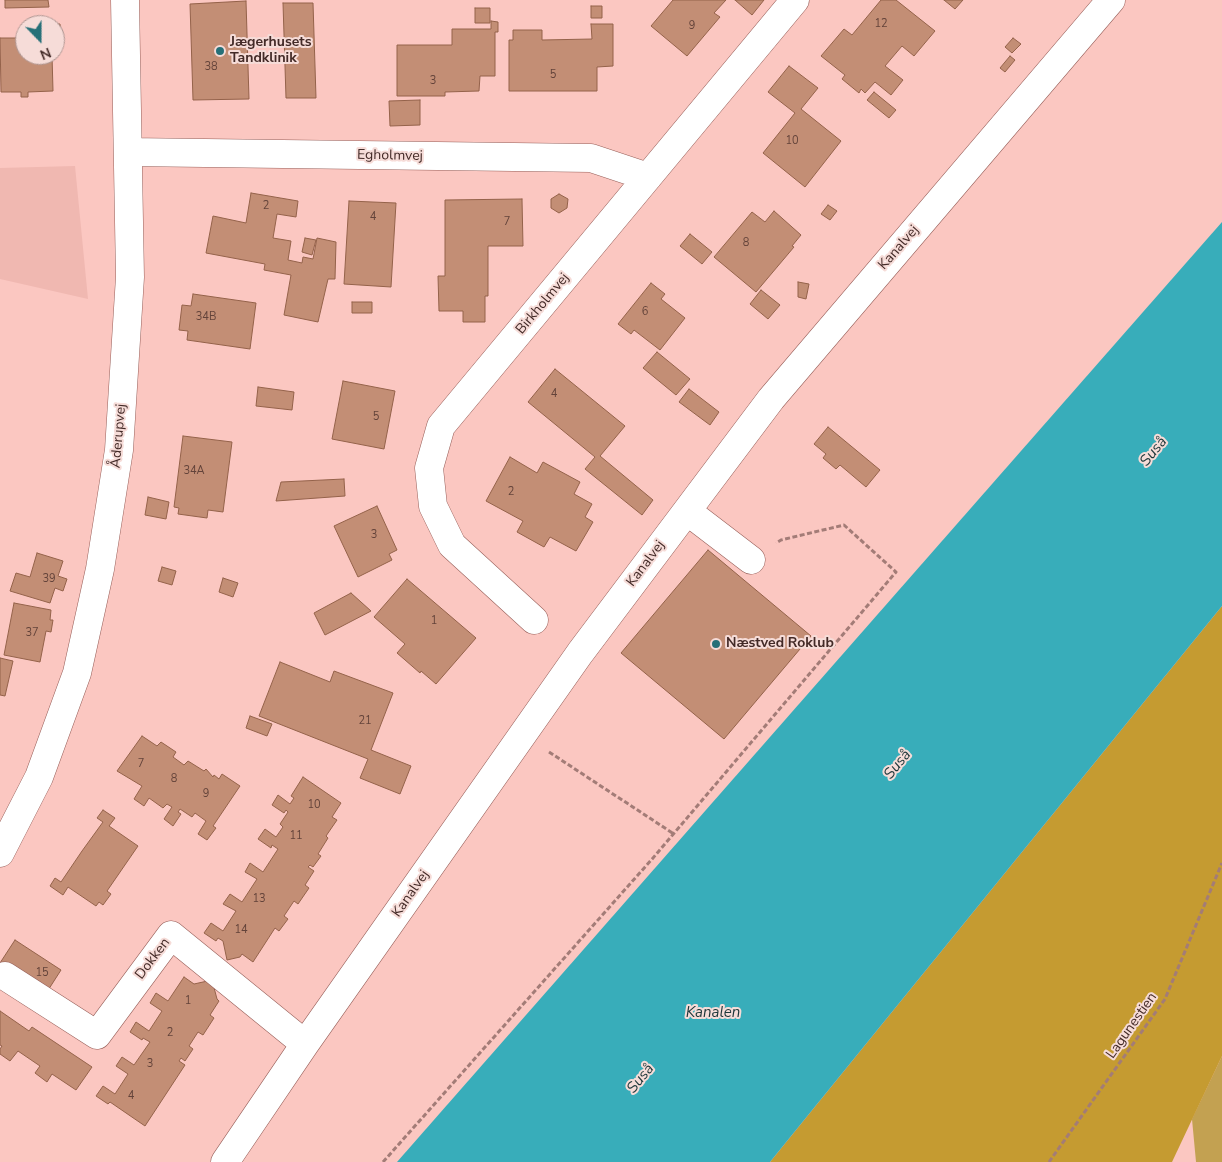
<!DOCTYPE html>
<html>
<head>
<meta charset="utf-8">
<style>
  body { margin:0 }
  #map { position:relative; width:1222px; height:1162px; overflow:hidden; background:#fbc7c1; font-family:"Nunito Sans",sans-serif }
  canvas { display:block }
  .north { position:absolute; left:15px; top:15px; width:50px; height:50px; box-sizing:border-box; background:#f6dcd8; border:1px solid #ae9591; border-radius:50%; rotate:158deg; font-size:14px; font-weight:700; line-height:20px; text-align:center; color:#432a27 }
  .north::after { content:''; display:block; margin:auto; width:18px; height:22px; background:#267078; clip-path:polygon(50% 0,100% 100%,50% 72%,0 100%) }
</style>
</head>
<body>
<div id="map">
<canvas width="1222" height="1162"></canvas>
<div class="north">N</div>
</div>
<script>
const c = document.querySelector('canvas').getContext('2d');
c.lineJoin = 'round';
function fillPath(path, color) { c.fillStyle = color; c.fill(path, 'evenodd'); }
const shape = rows => new Path2D(rows.map(r => 'M' + r).join(''));
function trace(path, color, width, dash) { c.strokeStyle = color; c.lineWidth = width; c.lineCap = dash ? 'butt' : 'round'; c.setLineDash(dash || []); c.stroke(path); }
function write(font, color, halo, rows, align = 'center') {
  c.font = font + ' "Nunito Sans",sans-serif'; c.lineWidth = 4; c.setLineDash([]); c.textBaseline = 'middle'; c.strokeStyle = halo; c.fillStyle = color; for (const [text, x, y, turn = 0] of rows) {
    c.save(); c.translate(x, y); c.rotate((+turn || 0) * Math.PI / 180); c.textAlign = isNaN(turn) ? turn : align; if (halo) c.strokeText(text, 0, 0); c.fillText(text, 0, 0); c.restore();
  }
}
fillPath(shape([
  [75,166,88,299,0,279,0,168]
]), '#f0b8b1');
fillPath(shape([
  [1222,1056,1222,1162,1196,1162,1192,1119]
]), '#c3a151');
fillPath(shape([
  [1222,606,1222,1056,1172,1162,770,1162]
]), '#c59b31');
fillPath(shape([
  [1222,222,1222,606,770,1162,397,1162]
]), '#38adba');
const building = shape([
  [5,0,48,0,49,7,5,8,5,0],
  [673,0,726,0,714,13,720,17,687,56,651,26,673,0],
  [735,0,764,0,752,15,735,0],
  [881,0,896,0,935,31,914,56,902,46,885,66,903,80,891,95,875,82,865,93,861,89,859,93,842,79,845,75,821,56,844,29,852,35,881,0],
  [944,0,963,0,955,9,944,0],
  [246,1,249,99,193,100,190,4,246,1],
  [283,3,313,3,316,98,286,98,283,3],
  [591,6,602,6,602,18,591,18,591,6],
  [475,8,490,8,490,23,475,23,475,8],
  [491,21,498,22,498,32,495,32,495,76,480,76,479,91,445,92,445,96,397,96,397,45,452,45,452,29,491,29,491,21],
  [37,24,60,24,61,37,55,37,55,25,37,24],
  [591,24,613,24,613,66,597,67,597,91,509,91,509,40,513,40,513,30,542,30,542,40,592,39,591,24],
  [0,38,25,38,25,55,52,55,53,91,28,92,28,97,21,97,21,92,1,92,0,38],
  [1013,38,1021,44,1012,53,1005,47,1013,38],
  [1010,56,1015,60,1005,72,1000,68,1010,56],
  [789,66,818,88,801,109,841,141,805,187,763,153,795,113,768,92,789,66],
  [874,92,896,110,889,118,867,100,874,92],
  [420,100,420,125,390,126,389,101,420,100],
  [251,193,298,201,296,217,277,214,273,238,291,241,288,260,302,263,303,257,313,259,317,238,336,242,335,279,328,279,318,322,284,315,291,275,264,270,265,264,206,253,213,216,246,223,251,193],
  [559,194,568,199,567,208,559,213,551,208,551,199,559,194],
  [522,199,523,246,488,246,488,296,485,296,485,322,463,322,463,311,439,311,438,276,445,276,445,200,522,199],
  [349,201,396,203,391,287,344,284,349,201],
  [828,205,837,211,830,220,821,214,828,205],
  [774,211,801,235,792,246,794,247,756,292,714,257,752,212,765,222,774,211],
  [690,234,712,252,702,264,680,246,690,234],
  [305,238,316,240,312,255,302,252,305,238],
  [798,282,809,284,806,299,798,297,798,282],
  [651,283,665,294,661,299,685,318,660,350,634,330,631,334,618,324,651,283],
  [761,290,780,305,768,319,750,304,761,290],
  [193,294,256,303,250,349,187,340,188,331,179,330,182,305,191,306,193,294],
  [352,302,372,302,372,313,352,313,352,302],
  [657,352,690,379,676,395,643,368,657,352],
  [555,369,625,426,600,456,653,500,642,515,585,469,595,457,528,402,555,369],
  [343,381,395,391,384,449,332,439,343,381],
  [258,387,294,392,292,410,256,406,258,387],
  [689,389,719,412,710,425,679,402,689,389],
  [828,427,880,470,866,487,840,465,836,469,823,458,826,454,814,444,828,427],
  [183,436,232,442,223,512,208,510,207,518,178,514,179,508,174,507,183,436],
  [510,457,537,473,543,462,580,482,574,494,592,504,585,517,593,522,576,551,550,537,544,547,517,532,523,521,486,501,510,457],
  [344,479,345,496,276,501,281,482,344,479],
  [148,497,169,502,166,519,145,515,148,497],
  [377,506,397,550,389,554,392,560,358,577,334,526,377,506],
  [708,550,811,636,724,739,621,653,708,550],
  [37,553,63,561,58,576,67,579,63,591,55,588,50,603,10,591,16,573,30,577,37,553],
  [162,567,176,571,172,585,158,581,162,567],
  [223,578,238,583,233,597,219,592,223,578],
  [407,579,476,638,436,684,421,671,420,673,397,653,405,644,374,617,407,579],
  [351,593,371,611,325,635,314,613,351,593],
  [14,603,51,610,50,620,53,620,51,632,46,631,40,662,4,655,14,603],
  [0,658,13,661,5,696,0,695,0,658],
  [280,662,330,682,334,671,393,693,371,750,411,766,400,794,360,778,368,759,259,716,280,662],
  [250,716,272,724,267,736,246,728,250,716],
  [142,736,157,746,161,742,176,752,173,757,184,765,188,761,204,771,206,769,213,777,214,775,219,779,222,774,240,786,213,826,216,828,207,840,198,834,206,821,195,813,192,817,180,809,178,812,181,814,173,826,164,819,172,807,167,804,163,808,149,798,144,806,134,799,142,786,117,771,142,736],
  [303,777,341,803,332,817,337,820,326,836,328,838,318,854,321,856,313,867,310,865,308,867,314,871,305,885,309,888,298,904,294,901,284,916,288,919,279,931,275,928,253,962,242,954,240,957,227,960,223,941,218,938,216,941,204,933,211,923,223,931,236,911,223,904,230,894,242,902,257,879,245,872,250,863,263,872,278,849,272,845,271,848,258,839,265,829,276,837,283,827,280,824,288,812,286,810,284,813,272,805,278,795,290,804,294,798,291,796,303,777],
  [103,810,115,818,109,826,138,846,107,891,111,894,103,905,99,902,96,906,68,887,63,895,50,886,55,878,61,882,82,851,103,822,97,818,103,810],
  [15,940,61,970,45,995,0,965,0,963,15,940],
  [184,977,194,984,212,980,217,999,219,1001,210,1015,214,1018,203,1035,198,1032,189,1046,193,1049,185,1061,181,1058,179,1061,185,1065,145,1126,110,1102,108,1104,96,1096,103,1086,115,1094,128,1074,116,1066,122,1057,134,1065,150,1042,143,1038,142,1040,130,1032,136,1022,149,1031,162,1011,150,1003,156,993,168,1001,184,977],
  [0,1011,29,1031,32,1027,92,1067,76,1090,52,1074,47,1082,35,1073,40,1066,18,1051,10,1061,0,1054,0,1049,2,1046,0,1045,0,1011]
]);
fillPath(building, '#c38e75');
trace(building, '#94624a', 1);
const minor = shape([
  [128,152,591,158,648,177],
  [687,511,751,560],
  [534,620,452,545,433,506,429,468,441,426,795,0],
  [0,853,39,777,77,673,100,569,119,450,130,277,125,0],
  [5,976,97,1035,171,935,305,1044],
  [225,1162,305,1044,580,653,771,399,1111,0]
]);
trace(minor, '#975f59', 29);
trace(shape([
  [549,752,674,834],
  [383,1162,653,858,896,572,844,525,781,540,776,543],
  [1049,1162,1165,999,1222,863]
]), '#a37c77', 3, [5, 2.5]);
trace(minor, '#fff', 28);
for (const [x, y, r, color] of [
  [220,51,5,"#267078"],
  [716,644,5,"#267078"]
]) { const dot = new Path2D(); dot.arc(x, y, r, 0, 2 * Math.PI); c.fillStyle = color; c.fill(dot); trace(dot, '#f6dcd8', 2); }
write('11px', '#63433a', null, [
  ["12",881,24],
  ["9",692,26],
  ["38",211,67],
  ["5",553,75],
  ["3",433,81],
  ["10",792,141],
  ["2",266,206],
  ["4",373,217],
  ["7",507,222],
  ["8",746,243],
  ["6",645,312],
  ["34B",206,317],
  ["4",554,394],
  ["5",376,417],
  ["34A",194,471],
  ["2",511,492],
  ["3",374,535],
  ["39",49,579],
  ["1",434,621],
  ["37",32,633],
  ["21",365,721],
  ["7",141,764],
  ["8",174,779],
  ["9",206,794],
  ["10",314,805],
  ["11",296,836],
  ["13",259,899],
  ["14",241,930],
  ["15",42,973],
  ["1",188,1001],
  ["2",170,1033],
  ["3",150,1064],
  ["4",131,1096]
]);
write('bold 14px', '#432a27', '#f6dcd8', [
  ["Jægerhusets",230,43],
  ["Tandklinik",230,59],
  ["Næstved Roklub",726,644]
], 'left');
write('14px', '#432a27', '#f6dcd8', [
  ["Egholmvej",390,156,1],
  ["Kanalvej",899,248,-49],
  ["Birkholmvej",543,304,-50],
  ["Åderupvej",119,436,-85],
  ["Kanalvej",646,564,-53],
  ["Kanalvej",411,894,-55],
  ["Dokken",153,959,-53],
  ["Lagunestien",1132,1026,-55]
]);
write('italic 15px', '#1e373a', '#f6dcd8', [
  ["Suså",1154,452,-51],
  ["Suså",898,765,-51],
  ["Kanalen",713,1013],
  ["Suså",641,1079,-51]
]);
</script>
</body>
</html>
